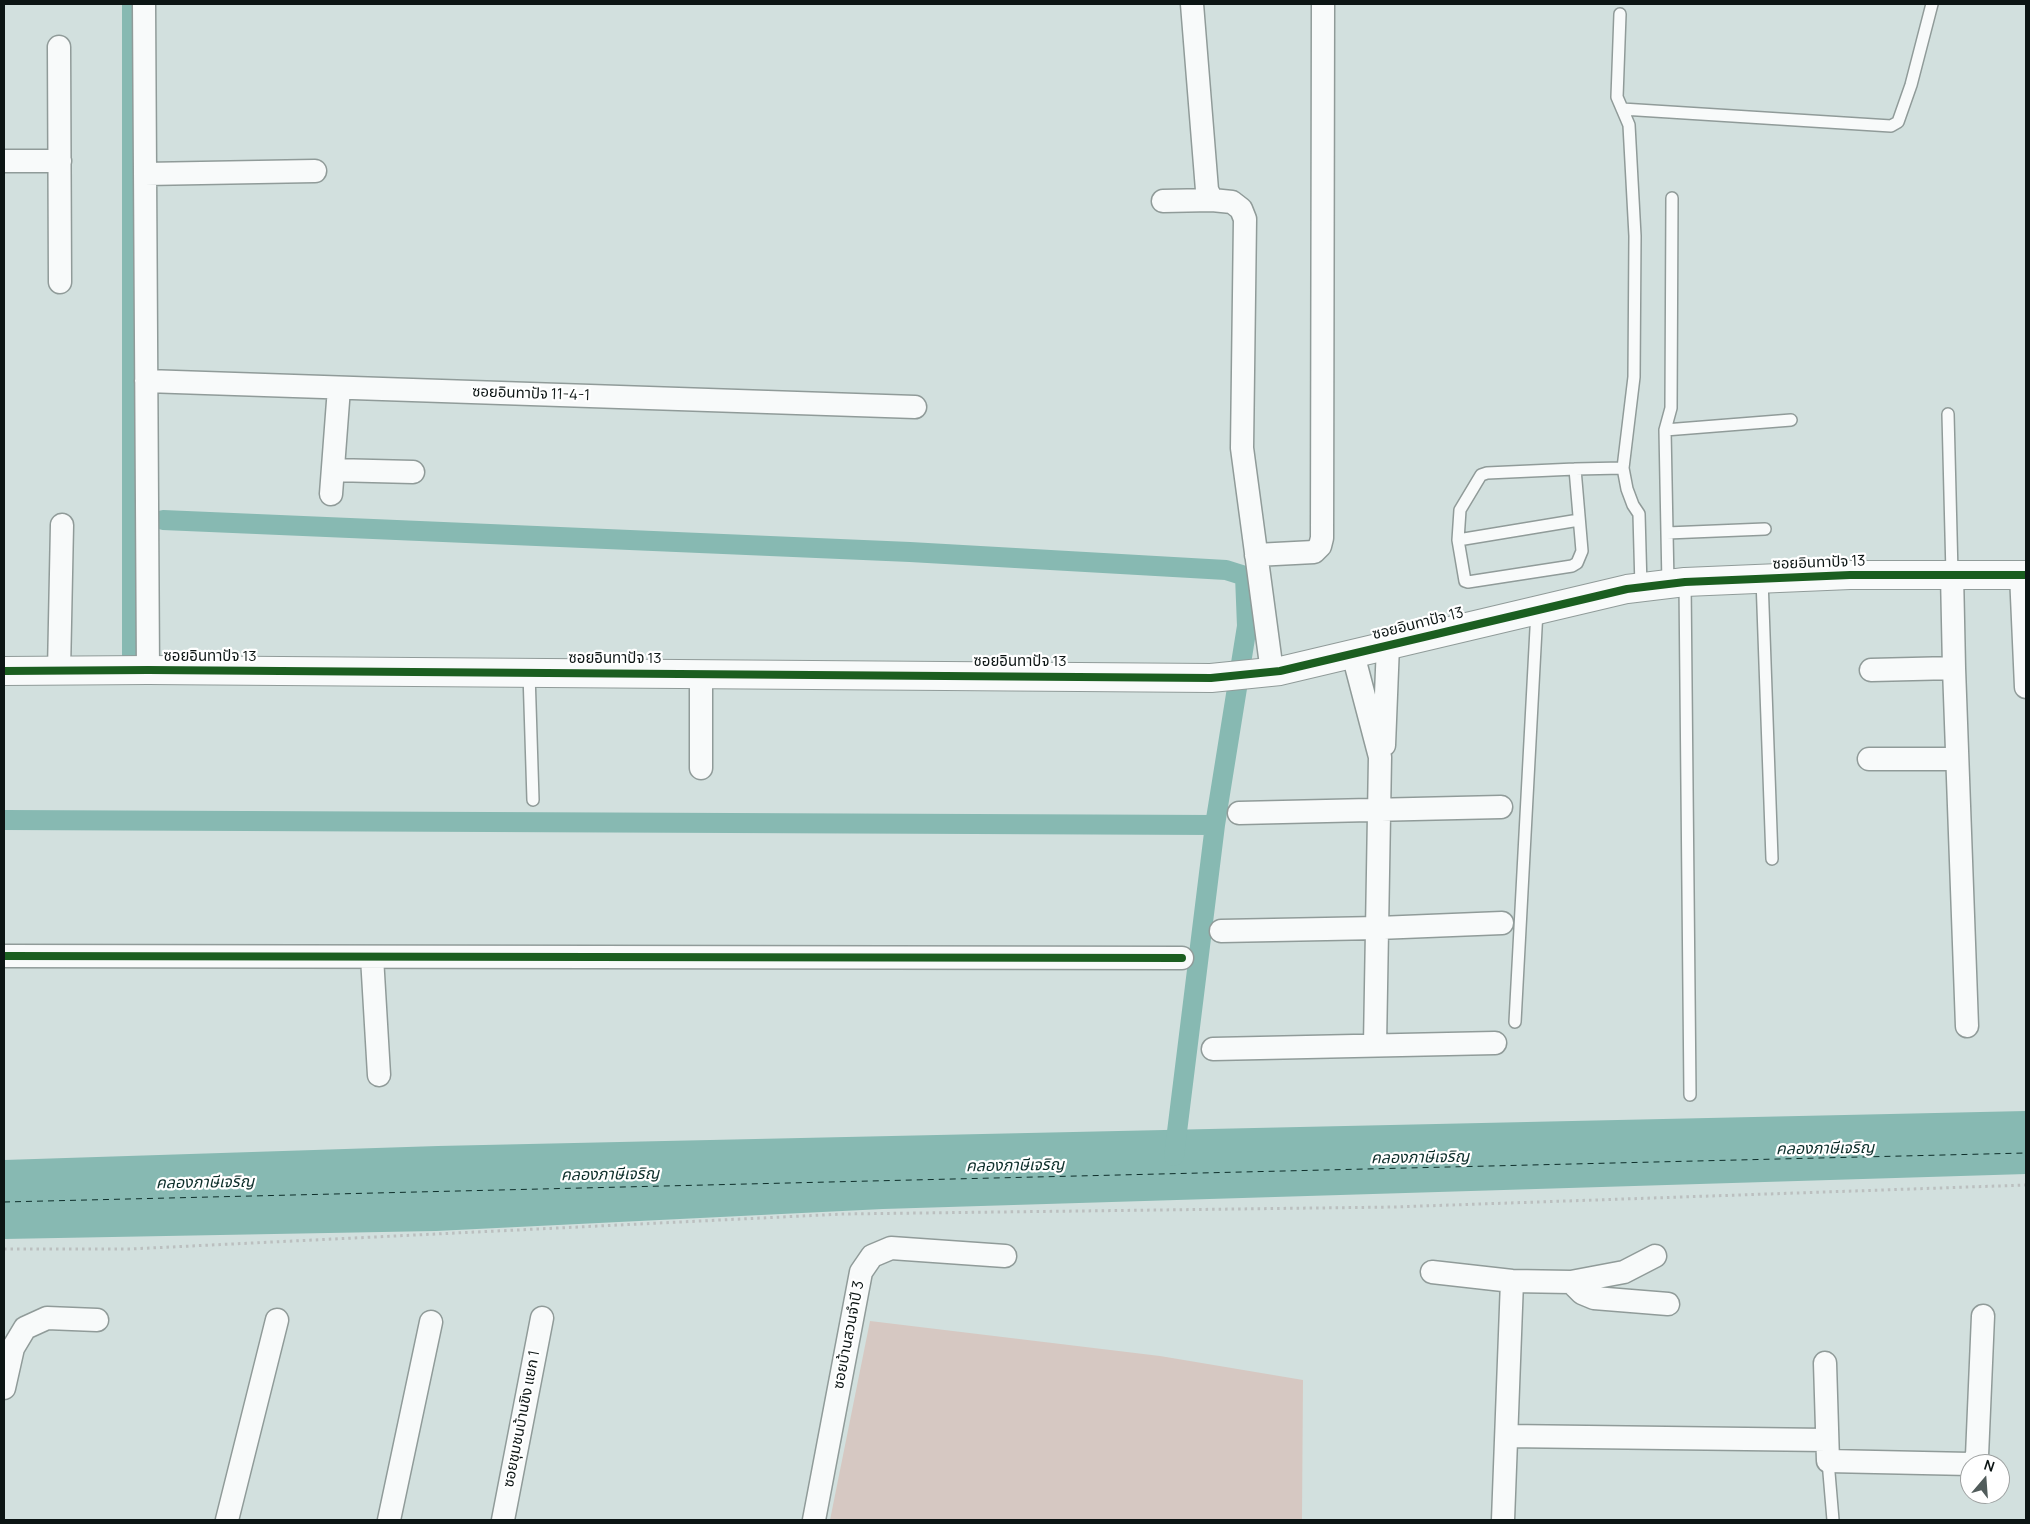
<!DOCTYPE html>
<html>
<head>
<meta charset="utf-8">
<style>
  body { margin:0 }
  #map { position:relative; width:2030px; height:1524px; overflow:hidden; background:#d2e0de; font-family:Manrope,sans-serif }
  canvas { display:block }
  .frame { position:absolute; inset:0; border:5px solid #0c1514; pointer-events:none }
  .north { position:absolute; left:1960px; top:1454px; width:50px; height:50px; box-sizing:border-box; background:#fff; border:1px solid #9ea1a1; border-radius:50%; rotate:18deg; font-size:14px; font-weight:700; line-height:20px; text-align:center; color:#0c1514 }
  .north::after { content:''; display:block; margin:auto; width:18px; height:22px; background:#515c5b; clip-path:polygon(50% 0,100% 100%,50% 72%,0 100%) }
</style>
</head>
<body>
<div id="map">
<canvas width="2030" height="1524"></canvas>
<div class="frame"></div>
<div class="north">N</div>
</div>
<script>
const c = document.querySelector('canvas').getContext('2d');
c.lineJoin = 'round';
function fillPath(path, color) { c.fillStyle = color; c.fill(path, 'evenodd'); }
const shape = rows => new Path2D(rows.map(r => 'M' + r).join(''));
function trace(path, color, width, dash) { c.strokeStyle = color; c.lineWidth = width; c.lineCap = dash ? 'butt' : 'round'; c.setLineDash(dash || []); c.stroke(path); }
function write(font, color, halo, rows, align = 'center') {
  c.font = font + ' Manrope,"Noto Sans Thai",sans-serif'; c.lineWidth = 4.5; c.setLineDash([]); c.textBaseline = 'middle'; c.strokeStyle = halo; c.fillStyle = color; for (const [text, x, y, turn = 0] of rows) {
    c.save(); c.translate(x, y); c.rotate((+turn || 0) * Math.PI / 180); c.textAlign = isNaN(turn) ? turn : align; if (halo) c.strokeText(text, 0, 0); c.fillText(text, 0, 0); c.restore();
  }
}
fillPath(shape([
  [870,1321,1160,1356,1303,1380,1302,1520,830,1520]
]), '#d6c8c2');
fillPath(shape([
  [2026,1111,2026,1174,883,1209,436,1231,4,1239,4,1160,438,1146]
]), '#87b9b2');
trace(shape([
  [163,520,910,552,1226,570,1245,576,1247,626,1215,825,1174,1156],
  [132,655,132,4],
  [4,820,1215,825]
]), '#87b9b2', 20);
trace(shape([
  [4,1202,2026,1153]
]), '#0e2f2b', 1, [6, 5]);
const lane = shape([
  [1620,14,1617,97,1629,125,1635,236,1634,377,1623,468,1627,489,1633,505,1639,514,1641,587],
  [1622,109,1891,126,1898,122,1911,85,1932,4],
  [1948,414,1952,574],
  [1665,430,1791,420],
  [1575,469,1582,551,1577,563,1572,566,1468,582,1465,581,1458,540,1460,510,1481,475,1487,473,1575,469,1623,468],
  [1667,533,1765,529],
  [1458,540,1579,520],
  [1762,579,1772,859],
  [1685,582,1690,1095],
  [1668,584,1665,430,1671,408,1672,198],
  [529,673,533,800],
  [1515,1022,1537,610],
  [1828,1461,1833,1520]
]);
const street = shape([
  [144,4,148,670],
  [1192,4,1207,190,1212,200,1232,202,1241,209,1245,219,1242,448,1272,672],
  [59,47,60,282],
  [4,161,60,161],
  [145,174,315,171],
  [1163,201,1212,200],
  [146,381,915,407],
  [333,470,413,472],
  [331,494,339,388],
  [1256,555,1314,552,1320,546,1322,538,1323,4],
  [1952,574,1954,668,1967,1026],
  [2021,574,2026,687],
  [1353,654,1380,757,1375,1045],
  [1871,670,1954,668],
  [59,671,62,525],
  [1384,745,1388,645],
  [1869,759,1957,759],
  [701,768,701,674],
  [1239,813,1501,807],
  [1221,931,1378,928,1502,923],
  [4,956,1182,958],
  [372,957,379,1075],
  [1213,1049,1495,1043],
  [1432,1272,1512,1281,1571,1282,1624,1272,1655,1256],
  [1571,1282,1582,1293,1594,1298,1668,1304],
  [1825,1363,1828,1461,1970,1464],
  [4,1388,13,1348,25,1328,47,1318,97,1320],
  [1507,1436,1826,1440],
  [1971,1464,1977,1456,1983,1316],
  [227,1520,277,1320],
  [389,1520,431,1322],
  [503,1520,542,1318],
  [814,1520,861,1272,872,1256,891,1248,1005,1256],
  [1503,1520,1512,1281]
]);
const secondary = shape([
  [4,671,148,670,1211,678,1280,671,1627,589,1685,582,1850,575,2026,575]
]);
trace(lane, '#909b99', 14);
trace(street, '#909b99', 25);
trace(secondary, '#909b99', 30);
trace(shape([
  [4,1249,130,1249,843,1214,1394,1207,2026,1185]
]), '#bbbfbf', 3, [2.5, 4]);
trace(lane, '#f8fafa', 11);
trace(street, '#f8fafa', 22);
trace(secondary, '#f8fafa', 28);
trace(shape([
  [4,671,148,670,1211,678,1280,671,1627,589,1685,582,1850,575,2026,575],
  [4,956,1182,958]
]), '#1b5e20', 8);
write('15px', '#0c1514', '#fff', [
  ["ซอยอินทาปัจ 11-4-1",531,394,2],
  ["ซอยอินทาปัจ 13",1819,563,-2],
  ["ซอยอินทาปัจ 13",1418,624,-14],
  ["ซอยอินทาปัจ 13",210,657],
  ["ซอยอินทาปัจ 13",615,659],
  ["ซอยอินทาปัจ 13",1020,662],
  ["ซอยบ้านสวนจำปี 3",849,1335,-79],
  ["ซอยชุมชนบ้านขิง แยก 1",522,1419,-79]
]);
write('italic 16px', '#0e2f2b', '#fff', [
  ["คลองภาษีเจริญ",1825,1149,-1],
  ["คลองภาษีเจริญ",1420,1158,-1],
  ["คลองภาษีเจริญ",1015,1166,-1],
  ["คลองภาษีเจริญ",610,1175,-1],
  ["คลองภาษีเจริญ",205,1183,-1]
]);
</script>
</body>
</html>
